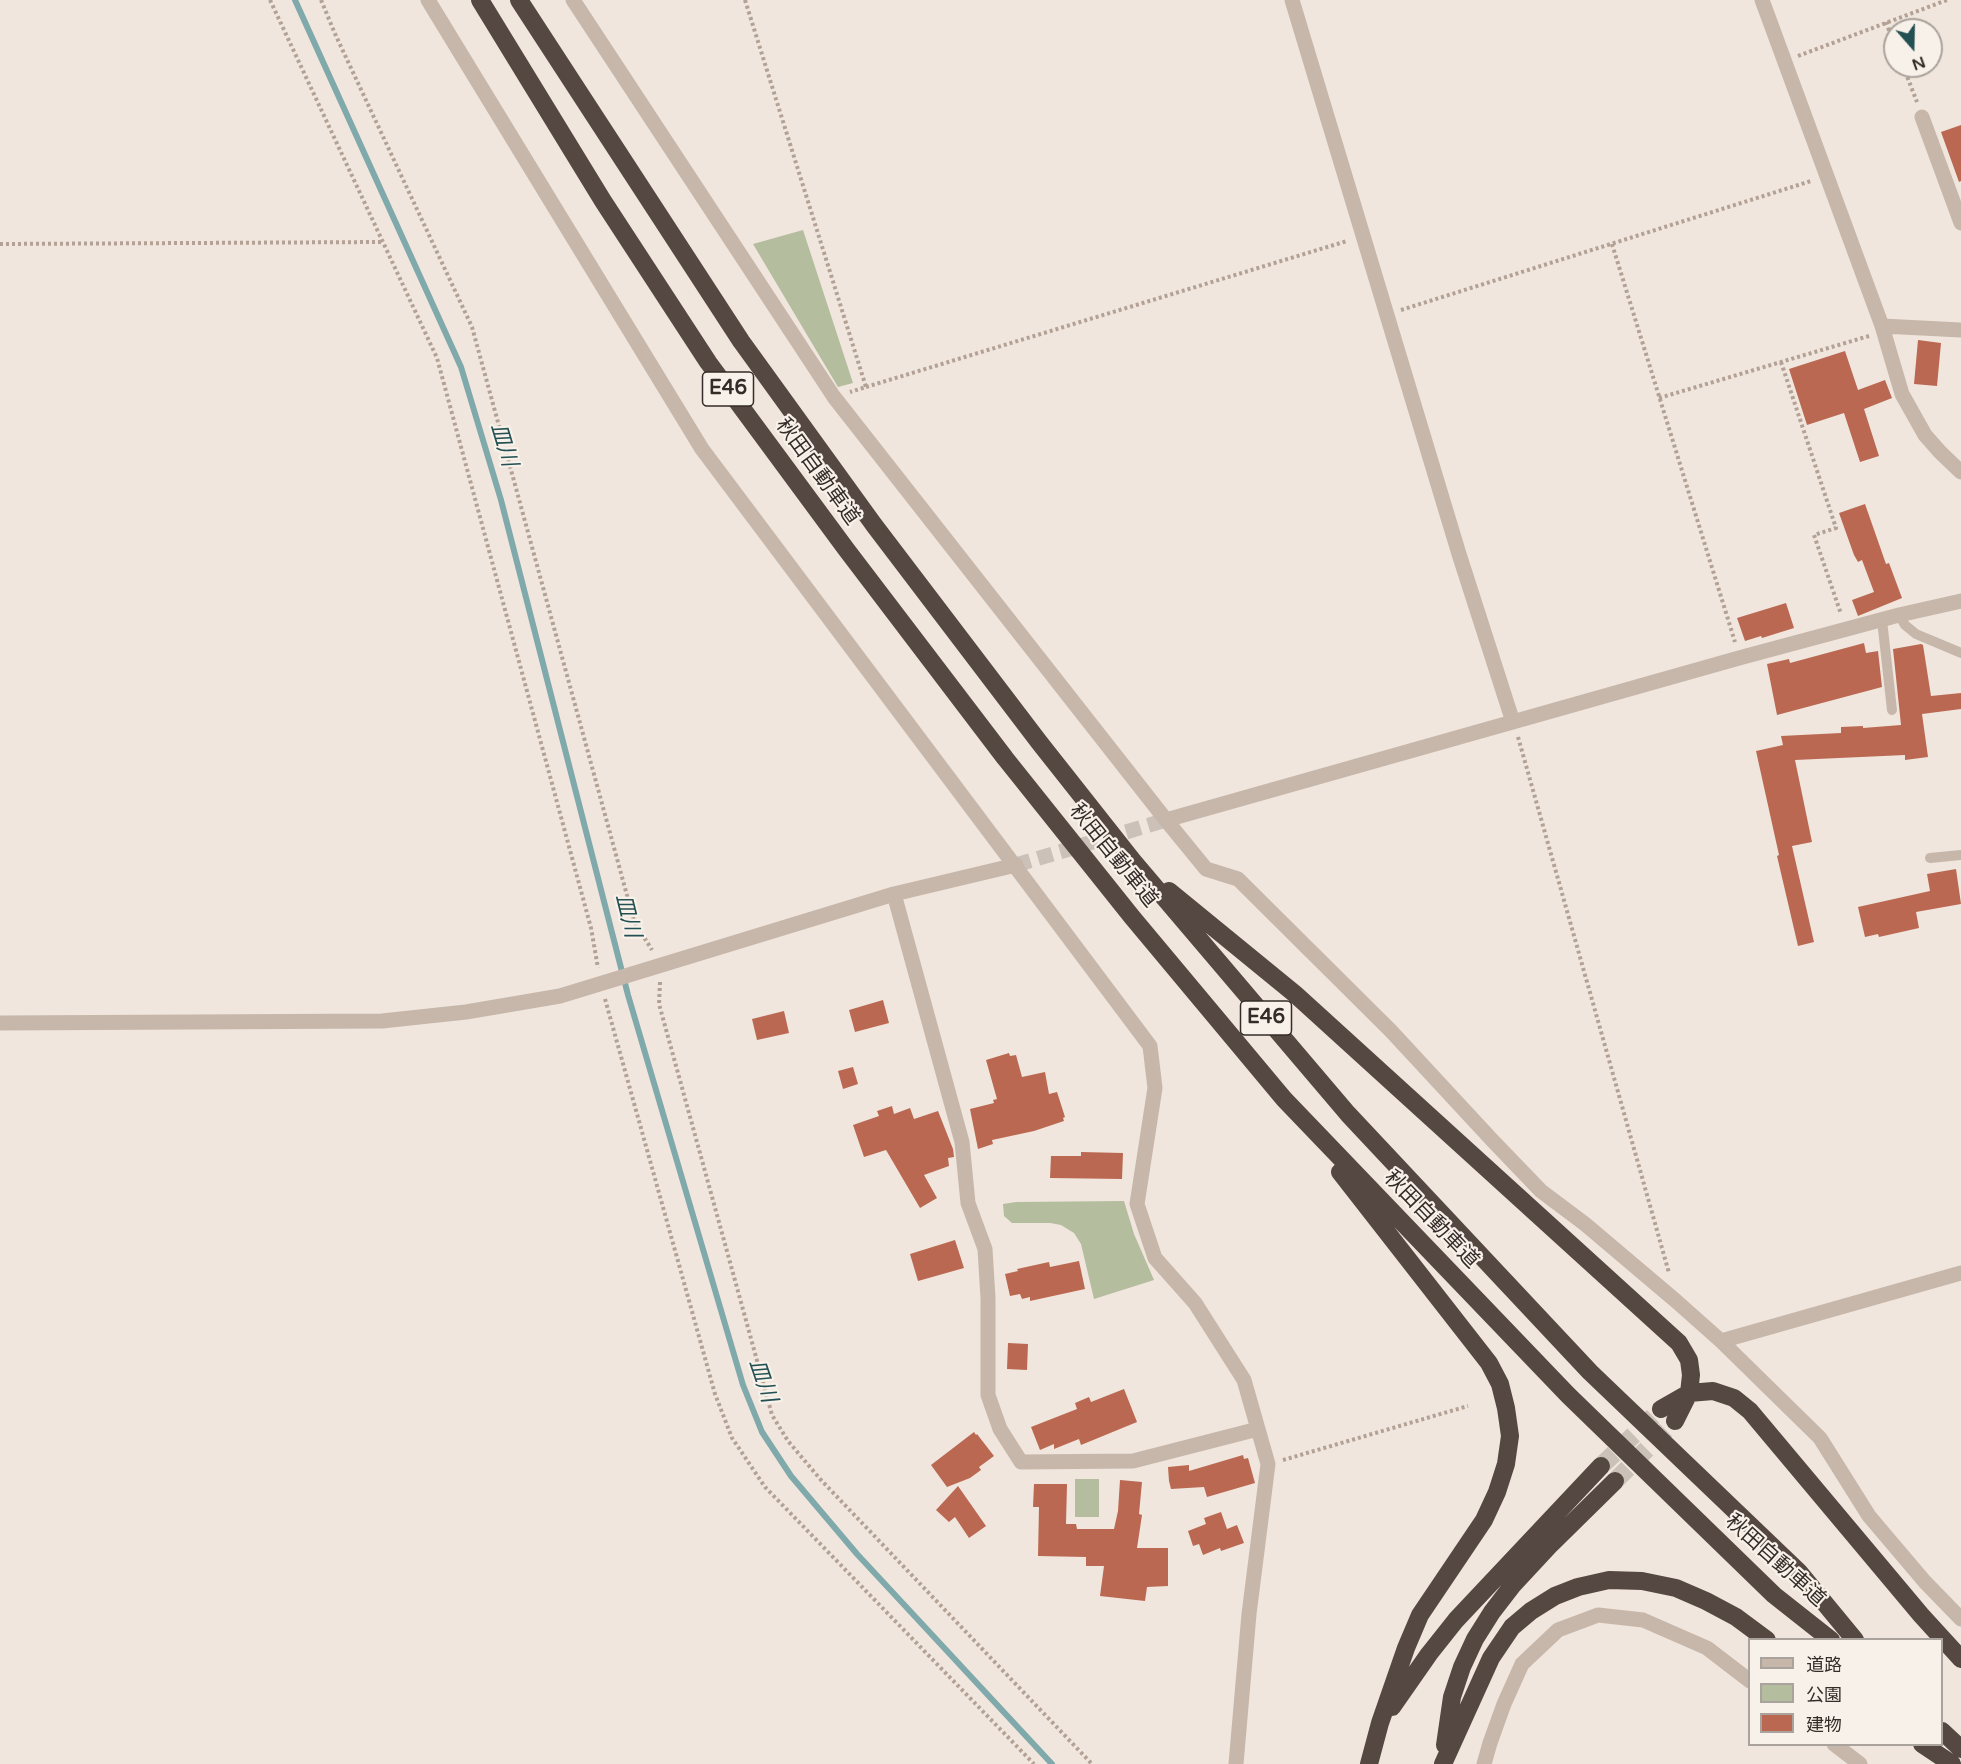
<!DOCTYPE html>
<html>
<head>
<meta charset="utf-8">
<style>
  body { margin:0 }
  #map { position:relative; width:1961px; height:1764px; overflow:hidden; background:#f0e6dd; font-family:"Varela Round","Noto Sans JP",sans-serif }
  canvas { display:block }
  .legend { position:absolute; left:1748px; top:1638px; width:195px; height:108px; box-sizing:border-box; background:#f8f1e9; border:2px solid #aaa29c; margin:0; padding:8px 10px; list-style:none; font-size:18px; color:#352c29 }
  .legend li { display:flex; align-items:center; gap:12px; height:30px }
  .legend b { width:30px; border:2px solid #aaa29c }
  .north { position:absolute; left:1883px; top:18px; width:60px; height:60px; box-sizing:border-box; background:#f8f1e9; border:2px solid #aaa29c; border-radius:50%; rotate:160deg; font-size:16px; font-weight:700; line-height:24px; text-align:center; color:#352c29 }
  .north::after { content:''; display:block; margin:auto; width:21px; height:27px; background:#235052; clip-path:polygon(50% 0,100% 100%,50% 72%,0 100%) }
</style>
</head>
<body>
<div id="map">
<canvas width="1961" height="1764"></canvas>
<ul class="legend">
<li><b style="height:8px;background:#c7b7aa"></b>道路</li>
<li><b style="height:16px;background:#b4bd9e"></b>公園</li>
<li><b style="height:16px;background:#ba6851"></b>建物</li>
</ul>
<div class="north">N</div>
</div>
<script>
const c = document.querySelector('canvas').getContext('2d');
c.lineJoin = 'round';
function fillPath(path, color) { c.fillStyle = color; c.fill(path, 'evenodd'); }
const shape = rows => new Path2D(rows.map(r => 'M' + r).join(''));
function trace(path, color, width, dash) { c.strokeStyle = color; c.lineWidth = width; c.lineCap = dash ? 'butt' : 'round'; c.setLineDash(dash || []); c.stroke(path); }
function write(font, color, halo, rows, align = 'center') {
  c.font = font + ' "Varela Round","Noto Sans JP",sans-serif'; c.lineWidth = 4.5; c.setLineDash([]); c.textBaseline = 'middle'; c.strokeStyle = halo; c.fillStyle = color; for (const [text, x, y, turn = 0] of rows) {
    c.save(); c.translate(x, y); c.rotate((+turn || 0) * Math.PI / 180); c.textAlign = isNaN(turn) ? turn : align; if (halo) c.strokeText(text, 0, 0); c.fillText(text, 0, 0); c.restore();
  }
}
fillPath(shape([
  [803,230,853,383,838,387,753,244],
  [1124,1201,1134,1234,1154,1280,1094,1299,1081,1244,1074,1233,1061,1225,1050,1223,1012,1223,1004,1216,1003,1204,1016,1202],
  [1075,1479,1099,1479,1099,1517,1075,1517]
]), '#b4bd9e');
trace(shape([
  [295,0,461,367,501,500,628,995,743,1385,762,1432,791,1476,857,1554,1052,1764]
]), '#7fa9aa', 6);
fillPath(shape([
  [1961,125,1961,181,1959,182,1941,132],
  [1918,340,1941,343,1937,386,1914,384],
  [1845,351,1858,390,1885,380,1892,398,1864,409,1879,456,1860,462,1844,413,1807,425,1789,369],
  [1865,504,1886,564,1889,563,1902,598,1858,616,1852,600,1874,592,1862,560,1858,562,1854,555,1839,513],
  [1786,603,1794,628,1762,638,1761,636,1745,641,1737,618],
  [1864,643,1866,653,1878,651,1882,687,1777,715,1767,664,1789,659,1790,663],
  [1921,644,1923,645,1931,696,1961,693,1961,709,1922,714,1928,757,1905,760,1905,755,1795,760,1812,842,1792,846,1814,942,1798,946,1777,856,1779,855,1756,751,1783,745,1781,736,1841,733,1841,727,1863,726,1863,728,1901,725,1893,649],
  [1956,869,1961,904,1916,912,1919,928,1879,937,1878,934,1865,937,1858,907,1930,891,1927,874],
  [883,1000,889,1023,855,1032,849,1010],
  [784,1011,789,1033,757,1040,752,1019],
  [1009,1053,1010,1056,1016,1055,1022,1077,1045,1072,1049,1094,1057,1092,1065,1117,1063,1118,1064,1121,1034,1131,992,1140,993,1144,978,1149,970,1109,994,1103,993,1100,997,1099,986,1060],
  [853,1067,858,1084,843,1089,838,1071],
  [892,1106,894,1114,910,1108,914,1119,938,1111,953,1149,954,1157,948,1158,949,1166,924,1175,937,1198,920,1208,886,1150,864,1157,853,1125,879,1116,877,1111],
  [1081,1152,1123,1153,1122,1179,1050,1178,1051,1156,1081,1156],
  [955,1240,964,1268,918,1281,910,1254],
  [1079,1261,1085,1289,1030,1301,1030,1297,1022,1299,1020,1294,1010,1296,1005,1274,1018,1271,1017,1269,1049,1262,1050,1267],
  [1008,1343,1028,1344,1027,1370,1007,1369],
  [1124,1389,1137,1422,1081,1445,1079,1439,1054,1449,1054,1444,1040,1450,1031,1427,1077,1409,1075,1403,1089,1397,1091,1402],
  [974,1432,976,1435,977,1434,994,1456,979,1467,981,1470,970,1478,947,1487,931,1465],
  [1243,1455,1244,1459,1248,1458,1255,1483,1207,1497,1204,1487,1171,1489,1169,1481,1168,1467,1189,1465,1189,1471],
  [1120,1480,1142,1482,1139,1514,1142,1515,1137,1548,1168,1548,1168,1586,1147,1587,1145,1601,1100,1596,1104,1566,1086,1566,1086,1557,1038,1556,1039,1507,1033,1507,1034,1484,1067,1484,1066,1524,1076,1524,1077,1529,1114,1529,1118,1511],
  [958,1486,986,1526,969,1538,955,1517,949,1522,936,1510],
  [1221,1512,1227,1529,1237,1525,1244,1543,1221,1551,1220,1548,1203,1555,1199,1544,1193,1546,1188,1531,1206,1524,1204,1518]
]), '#ba6851');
trace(shape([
  [1016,865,1166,820]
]), '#cbc1b9', 15, [15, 8]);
trace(shape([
  [1601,1466,1661,1409],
  [1615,1481,1675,1421]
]), '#cbc1b9', 18, [18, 9]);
trace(shape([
  [270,0,437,358,591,928,598,968],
  [321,0,336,36,472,327,634,921,652,950],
  [745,0,866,387,850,392],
  [1886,22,1895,46],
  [1798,56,1947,0],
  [1903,66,1917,102],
  [0,244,383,242],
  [1612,244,1735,642],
  [1401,310,1811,181],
  [1781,362,1836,528,1814,535,1841,614],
  [866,387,1347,241],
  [1659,398,1869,336],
  [1518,737,1669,1273],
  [660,982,659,1004,772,1415,788,1441,821,1480,1092,1764],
  [605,999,715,1394,732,1438,765,1487,1034,1764],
  [1283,1460,1468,1406]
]), '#b2a194', 4, [3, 3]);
trace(shape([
  [1899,615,1905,625,1916,634,1961,653],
  [1882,620,1892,710],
  [1930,858,1961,855]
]), '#c7b7aa', 10);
trace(shape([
  [428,0,702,449,1150,1046,1155,1088,1137,1204,1155,1258,1195,1303,1244,1380,1268,1464,1249,1614,1236,1764],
  [573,0,834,397,1166,820,1206,869,1238,879,1391,1031,1492,1140,1541,1191,1585,1224,1676,1301,1721,1341,1820,1438,1869,1516,1925,1582,1961,1619],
  [1292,0,1459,554,1513,722],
  [1762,0,1882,326,1902,394,1925,435,1940,452,1961,472],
  [1922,117,1961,223],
  [1882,326,1961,330],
  [1166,820,1739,658,1899,615,1961,601],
  [894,894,962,1142,968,1203,985,1249,988,1298,988,1395,1000,1429,1021,1462,1133,1461,1258,1429],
  [0,1023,382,1021,466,1012,560,996,894,894,1016,865],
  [1721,1341,1961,1273],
  [1834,1744,1860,1764],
  [1484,1764,1490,1743,1504,1704,1522,1664,1558,1630,1598,1615,1643,1620,1707,1648,1750,1681]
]), '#c7b7aa', 15);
trace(shape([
  [480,0,603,201,708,362,846,549,1005,758,1132,917,1284,1099,1568,1395,1774,1595,1831,1640],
  [519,0,741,341,874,525,1039,742,1133,861,1348,1114,1590,1372,1799,1572,1855,1640],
  [1169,891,1295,994,1679,1343,1689,1360,1691,1375,1689,1393,1675,1421],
  [1340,1172,1489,1363,1500,1384,1506,1408,1510,1436,1506,1464,1497,1492,1484,1520,1420,1615,1406,1648,1380,1723,1369,1764],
  [1661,1409,1689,1393,1713,1391,1734,1398,1750,1411,1921,1615,1961,1659],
  [1392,1707,1429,1654,1456,1620,1601,1466],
  [1942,1731,1961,1749],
  [1922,1744,1952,1764],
  [1445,1745,1452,1697,1462,1667,1475,1639,1492,1612,1512,1586,1551,1544,1615,1481],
  [1443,1764,1491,1658,1512,1627,1531,1611,1555,1596,1578,1587,1609,1580,1642,1581,1676,1588,1706,1601,1736,1617,1767,1640]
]), '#554741', 18);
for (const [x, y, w] of [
  [728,389,51],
  [1266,1018,51]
]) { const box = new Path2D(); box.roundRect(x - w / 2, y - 17, w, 34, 4.5); c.fillStyle = '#f8f1e9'; c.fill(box); trace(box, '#352c29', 1.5); }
write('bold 20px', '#352c29', null, [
  ["E46",728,389],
  ["E46",1266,1018]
]);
write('21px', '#352c29', '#f8f1e9', [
  ["秋田自動車道",817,472,54],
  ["秋田自動車道",1113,856,51],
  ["秋田自動車道",1431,1220,46],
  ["秋田自動車道",1775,1561,42]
]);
write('italic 22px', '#235052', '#f8f1e9', [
  ["皿川",503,445,73],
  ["皿川",627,916,76],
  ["皿川",762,1381,71]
]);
</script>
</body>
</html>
